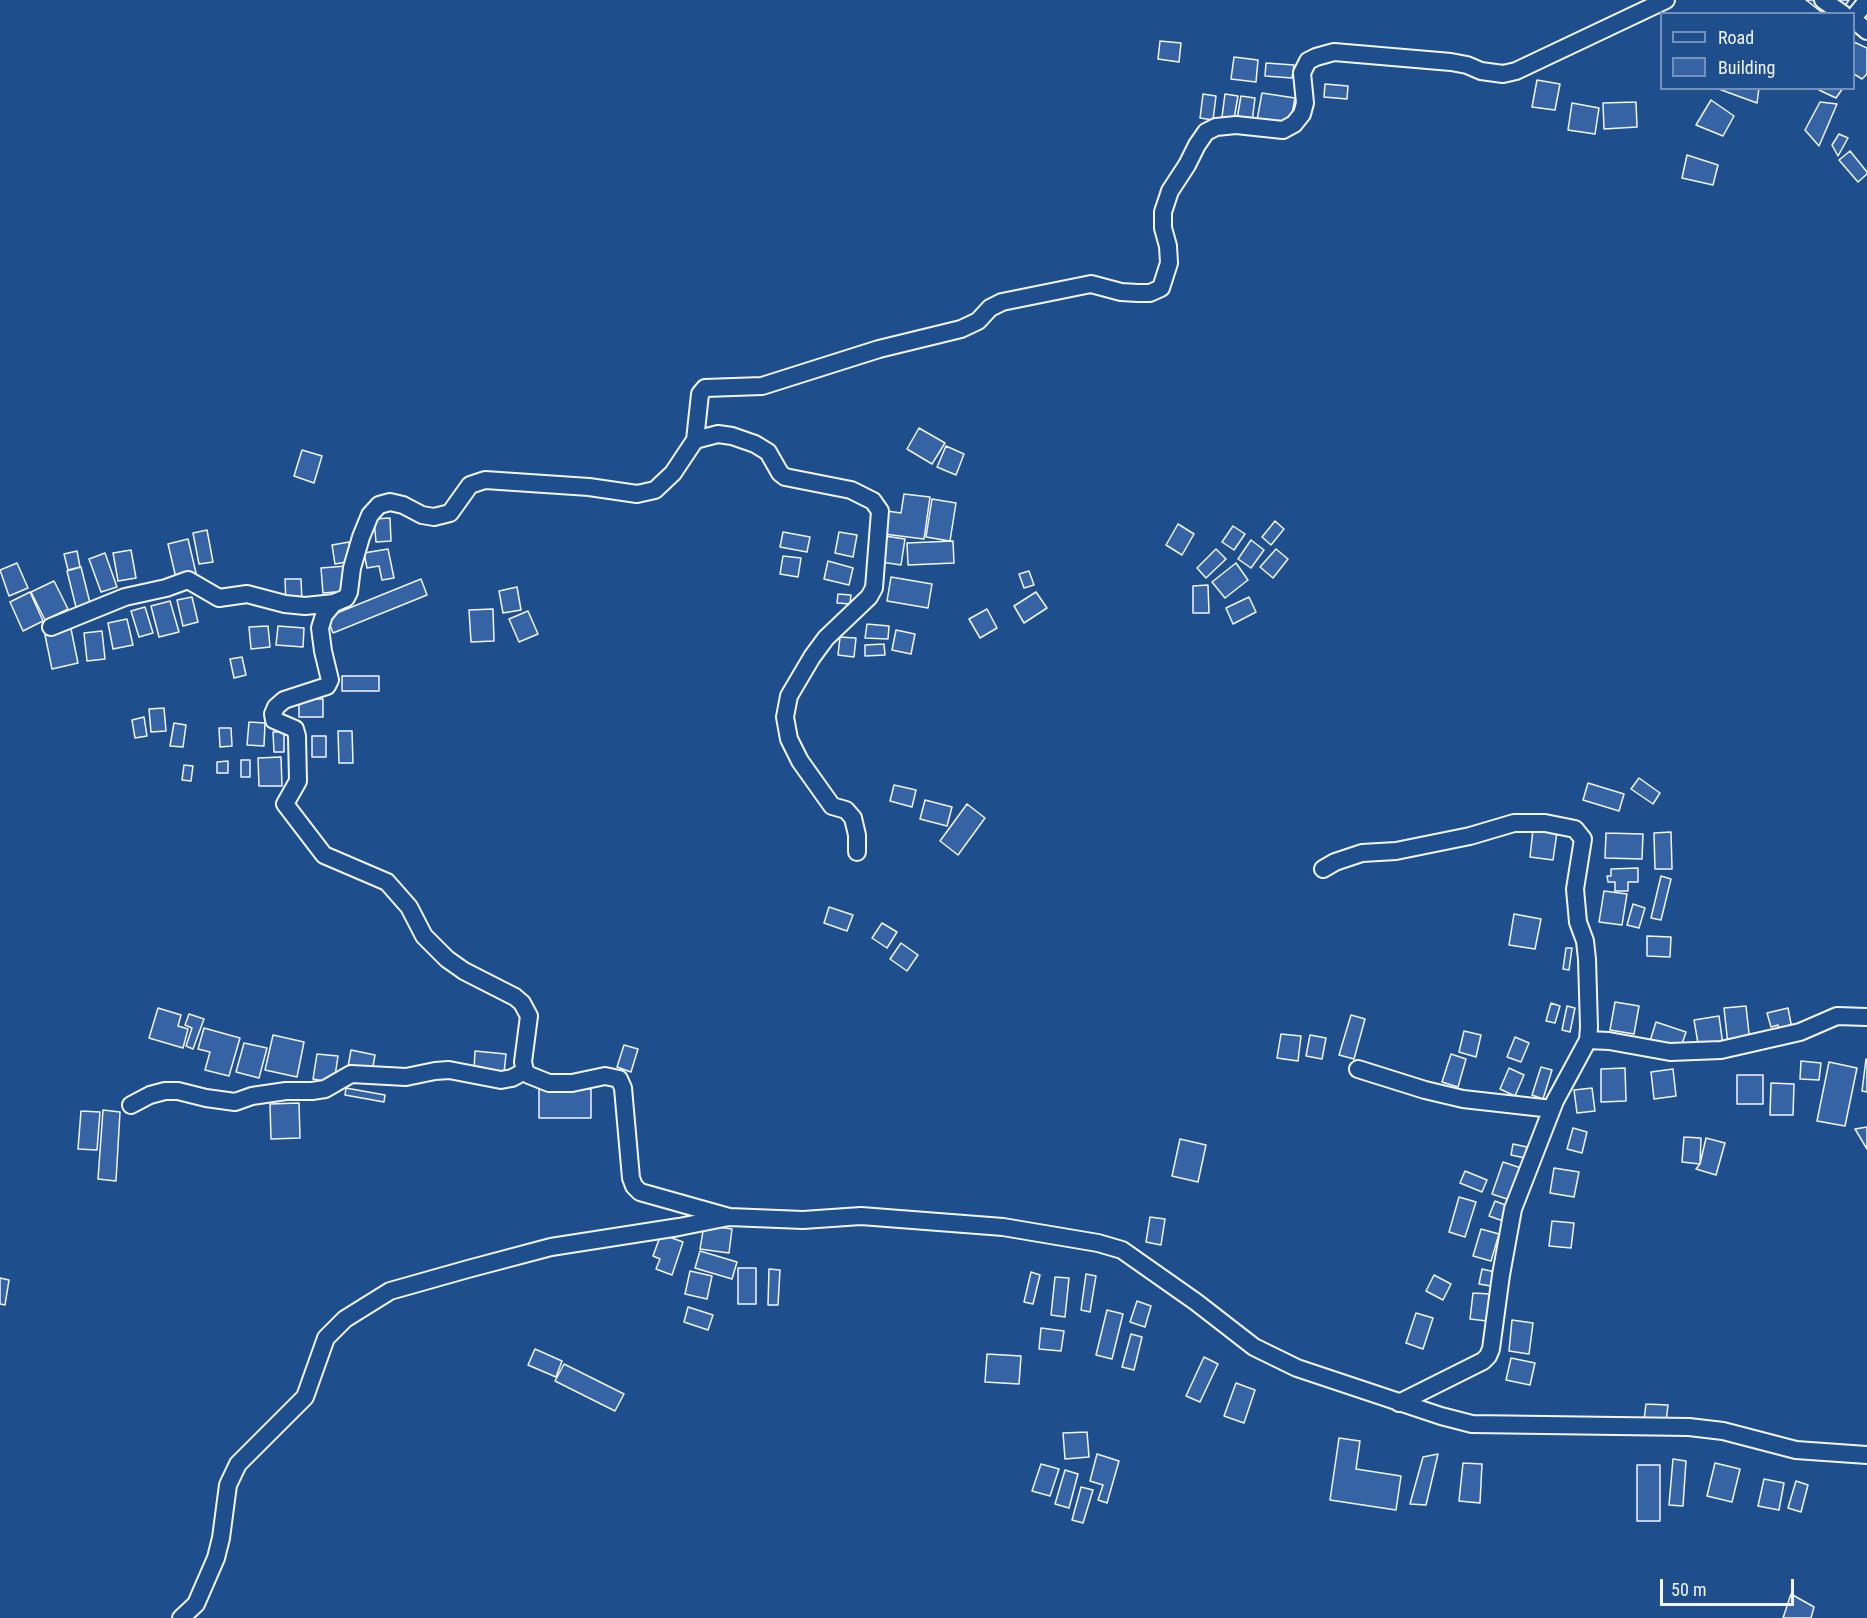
<!DOCTYPE html>
<html>
<head>
<meta charset="utf-8">
<style>
  body { margin:0 }
  #map { position:relative; width:1867px; height:1618px; overflow:hidden; background:#1f4e8c; font-family:"Roboto Condensed",sans-serif }
  canvas { display:block }
  .legend { position:absolute; left:1660px; top:12px; width:195px; height:78px; box-sizing:border-box; background:#1f4e8c; border:2px solid #7391ba; margin:0; padding:8px 10px; list-style:none; font-size:18px; color:#f2f6ff }
  .legend li { display:flex; align-items:center; gap:12px; height:30px }
  .legend b { width:30px; border:2px solid #7391ba }
  .scale { position:absolute; left:1660px; top:1579px; width:134px; height:27px; box-sizing:border-box; border:3px solid #f2f6ff; border-top:0; padding-left:8px; font-size:18px; line-height:21px; white-space:nowrap; color:#f2f6ff; -webkit-text-stroke:4px #1f4e8c; paint-order:stroke }
</style>
</head>
<body>
<div id="map">
<canvas width="1867" height="1618"></canvas>
<ul class="legend">
<li><b style="height:8px;background:#1f4e8c"></b>Road</li>
<li><b style="height:16px;background:#3563a3"></b>Building</li>
</ul>
<div class="scale">50 m</div>
</div>
<script>
const c = document.querySelector('canvas').getContext('2d');
c.lineJoin = 'round';
function fillPath(path, color) { c.fillStyle = color; c.fill(path, 'evenodd'); }
const shape = rows => new Path2D(rows.map(r => 'M' + r).join(''));
function trace(path, color, width, dash) { c.strokeStyle = color; c.lineWidth = width; c.lineCap = dash ? 'butt' : 'round'; c.setLineDash(dash || []); c.stroke(path); }
const building = shape([
  [1806,0,1849,0,1839,14,1824,14,1806,0],
  [1160,41,1181,43,1179,62,1158,59,1160,41],
  [1854,42,1867,48,1867,74,1862,79,1854,74,1854,42],
  [1234,57,1258,60,1256,82,1231,79,1234,57],
  [1266,63,1294,65,1292,78,1265,76,1266,63],
  [1537,80,1560,84,1555,110,1532,107,1537,80],
  [1325,84,1348,86,1347,99,1324,97,1325,84],
  [1716,88,1759,88,1757,103,1716,88],
  [1821,88,1843,88,1836,98,1819,90,1821,88],
  [1262,93,1295,98,1290,125,1257,120,1262,93],
  [1203,94,1216,96,1213,120,1200,118,1203,94],
  [1225,94,1238,96,1234,119,1222,117,1225,94],
  [1241,96,1255,98,1252,122,1237,119,1241,96],
  [1711,100,1734,116,1723,136,1696,125,1711,100],
  [1636,102,1637,127,1604,129,1603,103,1636,102],
  [1820,102,1837,104,1819,146,1805,130,1820,102],
  [1572,103,1599,108,1595,134,1568,130,1572,103],
  [1839,134,1848,138,1838,156,1832,145,1839,134],
  [1850,151,1867,172,1867,174,1858,182,1839,160,1850,151],
  [1687,155,1718,165,1713,185,1682,178,1687,155],
  [919,428,945,443,932,464,907,449,919,428],
  [946,446,964,454,956,475,937,467,946,446],
  [302,450,322,456,314,483,294,476,302,450],
  [904,494,930,497,924,539,884,534,887,511,901,513,904,494],
  [932,499,956,503,950,541,926,537,932,499],
  [390,518,391,541,376,542,374,519,390,518],
  [1275,521,1284,529,1271,545,1262,537,1275,521],
  [1178,524,1194,534,1182,555,1166,545,1178,524],
  [1233,526,1245,534,1234,550,1222,542,1233,526],
  [207,530,213,562,199,564,193,533,207,530],
  [783,532,810,537,807,552,780,547,783,532],
  [839,532,857,535,853,557,835,553,839,532],
  [885,536,905,539,901,565,881,562,885,536],
  [188,539,196,573,176,578,168,544,188,539],
  [1251,540,1264,550,1251,568,1238,559,1251,540],
  [953,541,954,563,908,565,907,543,953,541],
  [349,542,352,561,335,564,332,545,349,542],
  [388,549,394,578,382,580,379,566,367,568,364,553,388,549],
  [1216,549,1226,559,1206,578,1197,568,1216,549],
  [1276,549,1288,559,1273,578,1260,567,1276,549],
  [131,550,136,578,118,581,113,553,131,550],
  [77,551,80,567,68,570,64,554,77,551],
  [105,553,117,587,101,592,89,559,105,553],
  [783,556,801,558,798,577,780,574,783,556],
  [828,561,853,568,849,585,824,579,828,561],
  [17,563,28,588,9,596,0,570,17,563],
  [1236,563,1248,580,1225,598,1212,582,1236,563],
  [346,566,348,591,323,593,321,568,346,566],
  [81,567,91,607,77,611,67,571,81,567],
  [1029,571,1034,585,1024,588,1019,574,1029,571],
  [891,577,932,584,928,608,887,601,891,577],
  [285,579,301,579,302,602,286,603,285,579],
  [421,579,427,595,333,633,327,617,421,579],
  [54,581,68,609,45,620,31,592,54,581],
  [1208,585,1209,613,1193,613,1193,586,1208,585],
  [517,587,521,610,503,613,499,591,517,587],
  [30,592,43,621,23,631,10,602,30,592],
  [1036,592,1047,608,1024,623,1014,606,1036,592],
  [838,594,851,595,850,604,837,603,838,594],
  [192,597,198,622,183,626,177,600,192,597],
  [1249,597,1256,612,1233,624,1226,608,1249,597],
  [170,601,179,632,159,637,151,606,170,601],
  [145,607,153,633,139,637,131,611,145,607],
  [493,609,494,641,471,642,469,610,493,609],
  [987,609,997,628,980,638,969,619,987,609],
  [528,611,538,634,519,642,509,619,528,611],
  [127,619,133,645,113,649,108,623,127,619],
  [867,624,889,626,888,639,865,638,867,624],
  [268,626,270,647,251,649,249,627,268,626],
  [278,626,304,628,303,647,276,645,278,626],
  [71,629,78,663,52,669,45,635,71,629],
  [896,630,915,634,911,654,892,650,896,630],
  [102,631,105,659,87,661,84,633,102,631],
  [840,637,856,638,854,657,838,655,840,637],
  [884,644,885,655,865,656,865,645,884,644],
  [242,657,246,675,234,678,230,659,242,657],
  [342,676,379,676,379,691,342,691,342,676],
  [299,699,323,699,323,717,299,717,299,699],
  [164,708,166,731,151,732,149,709,164,708],
  [144,717,147,736,135,738,132,720,144,717],
  [249,722,265,723,264,746,247,745,249,722],
  [174,723,186,725,183,747,170,746,174,723],
  [219,728,231,728,232,746,220,747,219,728],
  [338,731,352,731,353,763,339,763,338,731],
  [273,732,284,732,284,752,274,752,273,732],
  [312,736,326,736,326,757,312,757,312,736],
  [281,757,282,786,259,786,258,758,281,757],
  [241,760,250,760,250,777,241,777,241,760],
  [228,761,228,773,217,773,217,762,228,761],
  [184,765,193,766,191,781,182,780,184,765],
  [1639,778,1660,793,1653,804,1631,789,1639,778],
  [1588,783,1624,794,1619,811,1583,800,1588,783],
  [894,785,916,790,912,807,890,801,894,785],
  [925,800,952,807,947,826,920,819,925,800],
  [967,804,985,818,958,855,940,841,967,804],
  [1533,829,1557,832,1553,860,1530,857,1533,829],
  [1671,832,1672,869,1655,869,1654,833,1671,832],
  [1606,833,1643,834,1642,859,1605,858,1606,833],
  [1638,868,1638,882,1628,882,1628,891,1615,891,1615,882,1608,882,1607,876,1611,876,1611,869,1638,868],
  [1661,876,1671,879,1661,920,1651,918,1661,876],
  [1604,891,1627,894,1622,925,1599,922,1604,891],
  [1633,904,1645,908,1639,928,1627,925,1633,904],
  [829,907,853,915,847,931,824,923,829,907],
  [1514,914,1541,919,1535,949,1509,945,1514,914],
  [882,923,897,932,887,948,872,938,882,923],
  [1647,936,1671,937,1670,957,1647,956,1647,936],
  [901,943,918,955,907,971,890,959,901,943],
  [1566,948,1572,948,1569,970,1563,969,1566,948],
  [1615,1002,1639,1006,1634,1034,1610,1030,1615,1002],
  [1551,1003,1560,1006,1555,1023,1546,1021,1551,1003],
  [1567,1006,1575,1008,1570,1032,1562,1030,1567,1006],
  [1746,1006,1750,1043,1728,1045,1724,1008,1746,1006],
  [158,1008,181,1015,178,1026,188,1029,183,1048,149,1038,158,1008],
  [1788,1008,1792,1029,1779,1032,1778,1025,1771,1027,1767,1013,1788,1008],
  [189,1014,204,1019,193,1049,186,1046,192,1028,185,1025,189,1014],
  [1351,1015,1365,1019,1354,1059,1339,1055,1351,1015],
  [1719,1016,1723,1045,1699,1049,1694,1020,1719,1016],
  [1656,1022,1686,1032,1680,1050,1650,1041,1656,1022],
  [204,1028,240,1038,229,1076,205,1070,210,1052,198,1049,204,1028],
  [1464,1031,1481,1035,1476,1057,1459,1052,1464,1031],
  [1281,1034,1301,1036,1298,1061,1277,1058,1281,1034],
  [273,1035,304,1042,297,1077,265,1070,273,1035],
  [1310,1035,1326,1038,1322,1059,1306,1056,1310,1035],
  [1515,1037,1529,1043,1521,1062,1507,1057,1515,1037],
  [244,1043,267,1048,259,1078,236,1072,244,1043],
  [624,1045,638,1049,631,1072,617,1067,624,1045],
  [351,1050,375,1055,372,1072,348,1067,351,1050],
  [475,1051,506,1054,504,1073,474,1070,475,1051],
  [317,1054,338,1056,334,1083,313,1079,317,1054],
  [1451,1054,1466,1059,1458,1087,1442,1082,1451,1054],
  [1866,1059,1867,1060,1867,1092,1862,1091,1866,1059],
  [1801,1061,1821,1063,1819,1080,1800,1079,1801,1061],
  [1829,1062,1857,1068,1845,1126,1817,1121,1829,1062],
  [1541,1067,1552,1070,1543,1099,1532,1095,1541,1067],
  [1509,1068,1524,1075,1515,1096,1500,1089,1509,1068],
  [1625,1068,1626,1101,1601,1102,1601,1069,1625,1068],
  [1673,1069,1676,1096,1654,1099,1651,1072,1673,1069],
  [1737,1075,1763,1075,1763,1104,1737,1104,1737,1075],
  [1771,1083,1794,1084,1793,1115,1770,1115,1771,1083],
  [346,1088,385,1095,384,1102,345,1095,346,1088],
  [1592,1088,1595,1111,1577,1113,1574,1090,1592,1088],
  [539,1089,591,1089,591,1118,539,1118,539,1089],
  [299,1103,300,1138,271,1139,270,1104,299,1103],
  [103,1110,120,1112,116,1181,98,1179,103,1110],
  [81,1111,100,1112,97,1150,78,1149,81,1111],
  [1867,1127,1867,1149,1855,1129,1867,1127],
  [1573,1128,1587,1132,1582,1153,1567,1149,1573,1128],
  [1684,1137,1701,1138,1700,1164,1682,1162,1684,1137],
  [1706,1138,1725,1143,1716,1175,1696,1169,1700,1164,1706,1138],
  [1180,1139,1206,1145,1198,1182,1172,1176,1180,1139],
  [1513,1144,1527,1147,1525,1158,1511,1155,1513,1144],
  [1503,1162,1521,1168,1510,1200,1492,1194,1503,1162],
  [1554,1168,1579,1172,1574,1197,1550,1193,1554,1168],
  [1465,1171,1487,1180,1482,1192,1460,1183,1465,1171],
  [1459,1197,1476,1202,1465,1237,1449,1232,1459,1197],
  [1495,1201,1508,1206,1503,1221,1489,1216,1495,1201],
  [1150,1217,1165,1219,1161,1245,1146,1242,1150,1217],
  [1552,1221,1574,1223,1571,1248,1549,1246,1552,1221],
  [704,1225,732,1229,729,1253,700,1249,704,1225],
  [1481,1229,1499,1234,1491,1261,1473,1256,1481,1229],
  [661,1234,683,1242,672,1275,656,1269,660,1259,653,1256,661,1234],
  [700,1251,737,1262,732,1279,695,1268,700,1251],
  [738,1268,756,1268,756,1304,738,1304,738,1268],
  [769,1269,780,1270,778,1305,768,1305,769,1269],
  [1482,1269,1495,1272,1491,1286,1479,1284,1482,1269],
  [690,1271,712,1276,707,1299,685,1294,690,1271],
  [1031,1272,1040,1275,1033,1304,1024,1302,1031,1272],
  [1086,1274,1096,1276,1090,1312,1081,1310,1086,1274],
  [1434,1275,1451,1284,1443,1300,1426,1291,1434,1275],
  [1055,1277,1069,1278,1065,1317,1051,1315,1055,1277],
  [0,1278,9,1280,5,1305,0,1304,0,1278],
  [1473,1293,1490,1294,1487,1321,1470,1319,1473,1293],
  [1137,1301,1151,1306,1145,1327,1130,1322,1137,1301],
  [688,1307,713,1315,708,1330,684,1322,688,1307],
  [1107,1310,1123,1314,1112,1359,1096,1355,1107,1310],
  [1416,1313,1433,1318,1423,1349,1406,1343,1416,1313],
  [1512,1320,1533,1323,1529,1354,1509,1351,1512,1320],
  [1041,1328,1064,1331,1061,1351,1039,1349,1041,1328],
  [1131,1334,1142,1337,1134,1370,1122,1367,1131,1334],
  [535,1349,562,1361,556,1377,528,1365,535,1349],
  [987,1354,1021,1356,1019,1384,985,1382,987,1354],
  [1204,1357,1218,1364,1200,1402,1186,1396,1204,1357],
  [1511,1358,1535,1363,1530,1385,1506,1380,1511,1358],
  [564,1364,624,1394,615,1411,555,1381,564,1364],
  [1236,1383,1255,1390,1244,1423,1224,1416,1236,1383],
  [1646,1404,1668,1405,1666,1422,1644,1420,1646,1404],
  [1087,1432,1089,1457,1065,1459,1063,1433,1087,1432],
  [1339,1438,1360,1441,1356,1469,1401,1476,1396,1510,1330,1500,1339,1438],
  [1097,1454,1119,1461,1107,1503,1098,1500,1103,1485,1090,1481,1097,1454],
  [1438,1454,1426,1505,1410,1504,1423,1457,1438,1454],
  [1673,1459,1686,1461,1683,1506,1669,1505,1673,1459],
  [1463,1463,1482,1464,1480,1503,1459,1501,1463,1463],
  [1715,1463,1740,1469,1732,1502,1707,1496,1715,1463],
  [1041,1464,1059,1469,1050,1496,1032,1491,1041,1464],
  [1637,1465,1660,1465,1660,1521,1637,1521,1637,1465],
  [1065,1470,1078,1474,1069,1508,1055,1504,1065,1470],
  [1764,1479,1784,1483,1779,1510,1758,1506,1764,1479],
  [1796,1481,1808,1485,1801,1512,1788,1508,1796,1481],
  [1081,1487,1093,1490,1083,1523,1072,1520,1081,1487],
  [1791,1594,1814,1607,1811,1618,1783,1618,1791,1594]
]);
fillPath(building, '#3563a3');
trace(building, '#f2f6ff', 1.5);
const street = shape([
  [1823,0,1843,14],
  [1854,17,1867,1],
  [1854,20,1867,31],
  [695,440,718,434,732,436,755,444,768,452,780,473,785,477,851,490,873,501,880,511,874,588,869,597,826,638,812,657,789,696,785,717,789,739,800,761,832,806,846,810,853,818,857,835,857,852],
  [51,627,125,597,166,588,188,580,219,598,247,594,285,604,305,606,334,603],
  [1323,869,1335,862,1362,853,1396,851,1470,836,1514,823,1545,823,1575,829,1583,839,1575,889,1578,922,1585,941,1587,959,1589,1027,1588,1040,1609,1041,1670,1052,1721,1050,1800,1032,1837,1016,1867,1017],
  [1358,1069,1425,1090,1463,1099,1552,1109],
  [131,1105,150,1095,165,1091,178,1091,206,1098,235,1102,252,1096,286,1091,312,1091,325,1089,351,1074,406,1077,435,1071,449,1070,501,1080,512,1078,525,1071],
  [729,1217,640,1192,634,1186,631,1178,623,1088,619,1079,605,1076,572,1083,549,1083,529,1075,525,1071,523,1062,529,1016,522,1003,515,997,464,971,447,959,424,936,409,907,387,882,324,855,285,804,298,781,297,736,295,729,274,720,273,714,276,707,284,700,327,686,330,680,323,651,320,628,324,615,334,603,346,598,349,592,352,568,361,537,370,515,379,505,390,502,403,505,422,515,434,517,450,513,470,485,485,480,589,487,637,494,655,490,673,473,695,440,700,394,705,388,762,386,879,349,961,329,978,321,990,308,1002,302,1091,284,1121,292,1138,293,1150,293,1161,288,1169,263,1168,246,1163,228,1163,212,1170,191,1187,165,1197,145,1206,132,1216,127,1236,125,1283,130,1294,124,1302,114,1305,103,1302,73,1308,61,1316,57,1334,52,1451,62,1467,65,1481,71,1503,74,1516,71,1666,0],
  [1399,1403,1483,1361,1488,1356,1491,1349,1501,1275,1513,1209,1555,1101,1588,1040],
  [181,1618,196,1604,216,1558,221,1538,228,1485,238,1464,305,1397,326,1338,345,1319,390,1291,468,1269,551,1247,679,1227,729,1217,803,1220,861,1216,1003,1227,1098,1243,1122,1250,1196,1302,1254,1347,1297,1368,1441,1416,1472,1424,1689,1427,1723,1431,1796,1450,1867,1455]
]);
trace(street, '#f2f6ff', 20);
trace(street, '#1f4e8c', 16);
</script>
</body>
</html>
